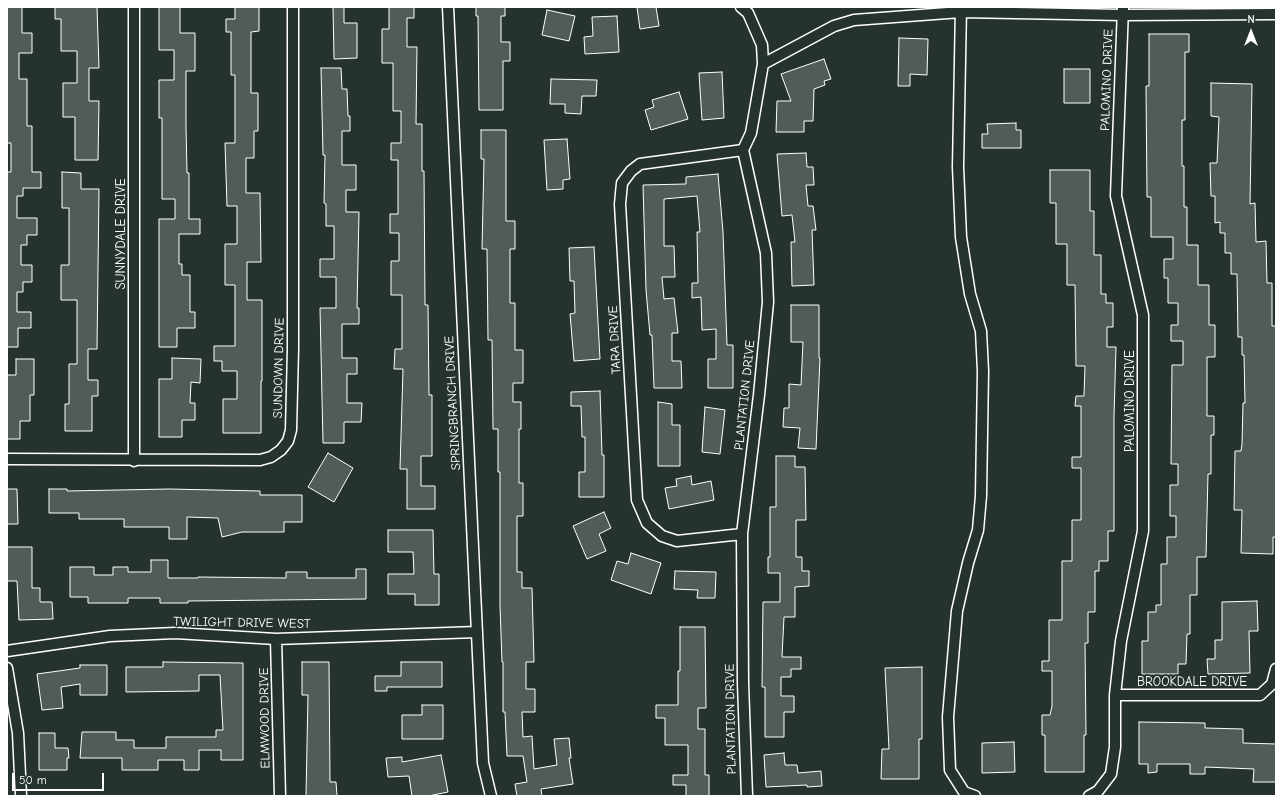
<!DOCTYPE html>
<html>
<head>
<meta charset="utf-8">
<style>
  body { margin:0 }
  #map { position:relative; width:1283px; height:803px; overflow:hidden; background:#26332d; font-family:"Comic Neue",sans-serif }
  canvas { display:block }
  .frame { position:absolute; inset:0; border:8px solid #fff; pointer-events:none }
  .north { position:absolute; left:1231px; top:12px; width:40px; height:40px; -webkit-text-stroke:3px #26332d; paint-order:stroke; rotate:0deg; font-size:11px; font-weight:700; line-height:16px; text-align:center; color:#fff }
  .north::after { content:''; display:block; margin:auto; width:14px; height:18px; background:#fff; clip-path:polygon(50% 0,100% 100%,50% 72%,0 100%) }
  .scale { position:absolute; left:12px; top:773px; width:92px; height:18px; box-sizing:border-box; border:2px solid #fff; border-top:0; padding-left:5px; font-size:12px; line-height:14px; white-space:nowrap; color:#fff; -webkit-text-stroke:3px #26332d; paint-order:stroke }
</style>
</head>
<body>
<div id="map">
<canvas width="1283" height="803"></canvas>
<div class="frame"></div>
<div class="north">N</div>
<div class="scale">50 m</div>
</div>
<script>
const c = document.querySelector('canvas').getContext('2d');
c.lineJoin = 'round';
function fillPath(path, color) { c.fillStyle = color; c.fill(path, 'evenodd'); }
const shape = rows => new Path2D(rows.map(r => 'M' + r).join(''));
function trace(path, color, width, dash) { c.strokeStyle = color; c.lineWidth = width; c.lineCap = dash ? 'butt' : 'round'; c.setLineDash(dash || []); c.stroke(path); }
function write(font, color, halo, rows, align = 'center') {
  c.font = font + ' "Comic Neue",sans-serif'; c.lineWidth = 3.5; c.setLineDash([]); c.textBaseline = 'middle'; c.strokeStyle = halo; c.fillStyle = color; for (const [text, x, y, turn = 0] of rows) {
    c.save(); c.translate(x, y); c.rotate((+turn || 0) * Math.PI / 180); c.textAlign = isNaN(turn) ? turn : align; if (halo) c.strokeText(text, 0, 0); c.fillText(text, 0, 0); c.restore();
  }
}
const building = shape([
  [7,7,22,7,22,33,32,33,32,53,19,53,19,79,27,79,27,126,32,126,32,172,41,172,41,188,23,188,23,196,17,196,17,218,37,218,37,235,27,235,27,245,21,245,21,265,32,265,32,282,23,282,23,292,17,292,17,312,31,312,31,328,18,328,18,347,7,347,7,172,11,172,11,143,7,143,7,7],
  [55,7,97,7,99,68,89,68,89,101,99,101,98,160,75,160,75,117,63,117,63,83,77,83,77,51,61,51,61,19,55,19,55,7],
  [159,7,180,7,180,33,195,33,195,71,186,71,186,126,187,173,189,173,189,219,200,219,200,234,179,234,179,264,182,264,182,275,190,275,190,312,195,312,195,328,177,328,177,347,159,347,159,219,175,219,175,199,162,199,162,118,159,118,159,80,174,80,174,50,159,50,159,7],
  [235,7,259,7,259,31,251,32,251,93,258,93,258,131,254,131,254,158,246,158,246,193,260,193,261,262,247,262,247,300,262,300,262,381,261,381,261,433,223,433,223,399,237,399,237,371,222,371,222,361,214,361,214,346,235,346,235,285,225,285,225,244,237,244,237,206,227,206,225,143,235,143,235,75,231,75,231,32,226,32,226,19,235,19,235,7],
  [333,7,344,7,344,23,357,23,357,58,334,59,333,7],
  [389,7,414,7,414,18,407,18,407,47,417,47,416,124,422,124,422,171,424,171,425,305,428,305,429,395,432,395,432,456,421,456,421,486,435,486,435,509,407,509,407,469,400,469,403,369,394,369,395,349,402,349,402,295,391,295,391,261,399,261,399,233,390,233,390,214,398,214,398,160,391,160,391,143,401,143,401,111,393,111,393,63,382,63,382,29,389,29,389,7],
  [476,7,505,7,505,16,501,16,501,42,510,42,510,61,503,61,503,110,479,110,478,16,476,16,476,7],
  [637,7,656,7,659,26,640,29,637,7],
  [547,10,575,16,569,41,542,35,547,10],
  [617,16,619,52,585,54,584,37,593,36,592,17,617,16],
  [1149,34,1189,34,1189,52,1185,52,1185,120,1182,120,1182,166,1184,166,1184,207,1187,207,1187,245,1198,245,1198,285,1209,285,1209,325,1215,325,1215,357,1207,357,1207,416,1214,416,1214,435,1211,435,1211,474,1208,474,1206,557,1197,557,1197,595,1190,595,1190,634,1187,634,1186,664,1178,664,1178,674,1142,674,1142,641,1148,641,1148,612,1156,612,1156,605,1161,605,1161,564,1167,564,1167,537,1176,537,1176,516,1170,516,1170,485,1178,485,1178,464,1171,464,1172,365,1183,365,1183,341,1171,341,1171,325,1178,325,1178,303,1168,303,1168,278,1164,278,1164,259,1173,259,1173,237,1151,237,1151,197,1147,197,1146,86,1149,86,1149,34],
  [899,38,928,39,927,75,910,74,910,86,898,86,899,38],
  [824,59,831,79,824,81,825,85,814,89,813,121,804,121,804,132,776,132,777,101,791,101,781,74,824,59],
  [321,68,341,68,342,89,347,89,348,116,350,116,350,131,342,131,342,165,356,165,356,190,346,190,346,212,359,212,357,308,359,308,359,324,342,324,342,358,357,358,357,374,347,374,347,403,362,403,361,422,344,422,344,443,323,443,320,308,336,308,336,277,320,277,320,259,334,259,334,226,326,226,326,204,324,203,325,155,323,155,321,68],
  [1064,69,1090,69,1090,103,1064,103,1064,69],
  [722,72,724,118,702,120,699,73,722,72],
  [551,79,597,80,596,96,582,96,581,114,565,113,565,104,550,104,551,79],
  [1211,83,1252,84,1250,204,1255,203,1256,242,1266,241,1267,283,1272,283,1272,326,1276,326,1276,537,1273,537,1273,554,1241,553,1242,510,1234,510,1235,451,1241,451,1242,444,1243,403,1245,403,1244,355,1242,355,1242,337,1238,337,1237,274,1231,274,1231,253,1225,253,1225,233,1220,233,1220,222,1215,223,1215,196,1211,196,1210,163,1217,163,1219,117,1211,116,1211,83],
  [679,92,688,119,651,130,645,110,654,107,652,100,679,92],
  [1016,123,1016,130,1021,130,1021,148,982,148,982,134,988,134,987,124,1016,123],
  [481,130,506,130,506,221,515,221,515,249,510,249,510,303,515,303,515,350,523,350,523,383,513,383,513,402,521,402,521,429,519,429,519,483,523,483,523,516,517,516,517,572,522,572,522,588,532,588,534,662,526,662,526,689,535,689,535,712,522,712,523,737,532,736,534,769,557,765,554,739,569,738,571,758,569,758,573,784,541,789,542,796,517,796,515,784,527,782,523,756,507,756,505,712,503,712,503,662,502,662,500,606,500,472,498,472,498,429,493,429,492,340,488,340,487,249,482,249,484,159,481,159,481,130],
  [567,139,570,179,563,180,563,189,547,190,544,140,567,139],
  [806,153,807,167,813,167,814,185,806,185,808,206,813,206,816,230,812,230,814,285,792,286,791,242,795,242,792,215,782,216,777,154,806,153],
  [1050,170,1090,170,1090,211,1094,211,1094,255,1101,255,1101,294,1106,294,1106,303,1113,303,1113,327,1107,327,1107,347,1116,347,1114,417,1114,531,1108,531,1108,561,1099,561,1099,571,1095,571,1095,612,1088,612,1088,643,1085,643,1086,735,1084,735,1084,772,1045,772,1045,735,1042,735,1042,715,1050,715,1052,706,1052,671,1042,671,1042,661,1049,661,1049,620,1062,620,1062,561,1072,561,1072,520,1081,520,1081,468,1072,468,1072,457,1081,457,1081,406,1075,406,1076,396,1084,396,1085,366,1076,366,1075,285,1067,285,1067,244,1056,244,1056,203,1050,203,1050,170],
  [62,172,81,173,81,189,99,189,97,349,88,349,88,380,98,380,98,396,92,396,92,431,65,431,65,404,69,404,69,364,77,364,77,300,61,300,61,265,69,265,69,208,62,208,62,172],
  [718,174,723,232,727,345,733,345,733,388,708,388,708,359,716,359,716,329,702,330,701,297,692,298,692,283,698,283,697,232,700,232,697,196,664,199,664,246,674,246,675,277,662,277,664,299,674,298,678,333,672,333,672,361,681,361,682,388,654,388,652,335,650,335,646,290,643,185,686,184,686,177,718,174],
  [594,247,600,359,574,361,570,314,575,313,574,281,570,281,569,248,594,247],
  [791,305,819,305,819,358,820,358,816,449,798,448,800,428,783,427,784,408,789,408,789,384,801,385,803,342,791,342,791,305],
  [172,358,201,359,200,383,191,382,190,403,195,403,195,420,182,420,182,437,159,437,159,379,172,379,172,358],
  [16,359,34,359,34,395,30,395,30,421,20,421,20,439,7,439,7,375,16,375,16,359],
  [600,391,602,455,604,455,604,497,579,497,579,472,585,472,585,437,582,437,581,406,571,406,571,392,600,391],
  [658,402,672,404,672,425,680,425,680,466,658,466,658,402],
  [705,407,725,410,720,454,702,452,705,407],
  [328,453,353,468,334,502,308,487,328,453],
  [776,456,795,456,795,467,805,467,806,520,796,520,796,557,802,557,802,571,809,571,809,586,795,587,795,617,784,617,782,657,801,657,801,669,791,669,791,677,781,677,781,696,794,696,794,712,784,712,784,737,765,737,765,687,762,687,763,602,780,602,780,573,768,573,768,557,770,557,770,507,776,507,776,456],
  [691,476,692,485,711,481,714,500,669,509,665,488,677,486,676,479,691,476],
  [7,489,17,489,18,524,7,524,7,489],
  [49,489,67,489,67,491,169,489,260,491,260,495,302,495,302,522,284,522,284,532,242,532,222,537,218,518,187,517,187,539,169,539,169,527,124,527,124,519,79,519,79,513,49,513,49,489],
  [604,512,611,528,599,534,606,551,587,559,573,526,604,512],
  [388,530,433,530,434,574,439,574,439,605,415,605,415,594,388,594,388,574,414,574,413,552,388,552,388,530],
  [7,547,32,547,32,588,40,588,40,602,52,602,53,619,19,620,17,581,7,581,7,547],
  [631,553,661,563,651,594,611,580,617,561,628,564,631,553],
  [151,560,168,560,168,578,198,578,198,577,286,578,286,572,307,572,307,578,356,578,356,569,366,569,366,599,188,601,188,603,160,603,160,598,128,598,128,603,88,603,88,597,70,597,70,567,94,567,94,575,113,575,113,567,128,567,128,572,151,572,151,560],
  [675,571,716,572,715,598,697,598,698,590,674,589,675,571],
  [1257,601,1258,631,1249,631,1250,673,1208,674,1207,659,1215,659,1215,640,1222,640,1222,602,1257,601],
  [680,627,705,627,706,708,698,708,698,729,705,729,705,775,709,775,709,796,686,796,686,785,673,785,673,775,688,775,688,745,665,745,665,718,656,718,656,705,678,705,678,671,680,671,680,627],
  [163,662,243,663,243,760,221,760,221,750,199,750,199,770,184,770,184,760,158,760,158,770,122,770,122,758,80,758,82,732,116,732,116,740,134,740,134,748,166,748,166,737,216,737,216,730,223,730,220,675,199,675,199,691,126,692,126,667,163,667,163,662],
  [302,662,329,662,330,782,336,782,337,796,306,796,308,695,302,695,302,662],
  [401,662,442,662,442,687,387,687,387,691,375,691,375,676,401,676,401,662],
  [80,665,107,665,107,695,80,695,80,684,61,687,63,708,42,710,37,674,80,668,80,665],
  [922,667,922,739,919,739,919,779,881,779,882,749,889,749,885,668,922,667],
  [422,705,443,705,443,739,402,739,402,715,422,715,422,705],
  [1139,722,1205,723,1205,728,1243,729,1243,743,1276,744,1276,782,1253,782,1254,769,1205,767,1205,774,1190,774,1190,764,1157,764,1157,772,1148,773,1148,764,1139,764,1139,722],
  [39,733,55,733,55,748,68,748,69,758,67,758,67,770,39,770,39,733],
  [1014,742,1015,772,982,773,982,743,1014,742],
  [784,753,785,765,797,765,798,773,821,771,822,786,807,787,807,785,766,787,764,755,784,753],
  [441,755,448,792,428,796,412,796,409,776,388,777,386,758,402,757,402,762,441,755]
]);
fillPath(building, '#515c57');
trace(building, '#fff', 1);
const street = shape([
  [134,7,134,461],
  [448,7,483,763,491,796],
  [741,7,748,13,762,45,763,64,751,133,743,150,766,253,768,302,759,395,742,534,743,683,747,796],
  [961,7,958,167,961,237,970,294,981,331,983,371,981,496,978,530,968,563,957,611,948,717,950,770,964,792,975,796],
  [763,64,834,26,854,20,961,12,1123,15,1276,14],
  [7,459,260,460,271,457,281,450,288,441,291,430,293,349,293,7],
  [742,534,677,541,662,536,647,523,637,500,620,204,622,183,631,171,640,164,743,150],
  [276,639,280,796],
  [7,651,110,636,175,633,276,639,477,632],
  [7,668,18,733,21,796],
  [1115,695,1260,695,1272,684,1276,669],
  [1089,796,1098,791,1111,774,1115,747,1115,695,1121,641,1143,531,1143,315,1116,196,1123,7]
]);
trace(street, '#fff', 13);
trace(street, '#26332d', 10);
write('13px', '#fff', '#26332d', [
  ["PALOMINO DRIVE",1107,80,-88],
  ["SUNNYDALE DRIVE",121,234,-90],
  ["TARA DRIVE",615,340,-93],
  ["SUNDOWN DRIVE",279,368,-89],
  ["PLANTATION DRIVE",745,395,-84],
  ["PALOMINO DRIVE",1130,401,-90],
  ["SPRINGBRANCH DRIVE",453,403,-93],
  ["TWILIGHT DRIVE WEST",242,623,1],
  ["BROOKDALE DRIVE",1192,682],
  ["ELMWOOD DRIVE",265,718,-91],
  ["PLANTATION DRIVE",731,719,-91]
]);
</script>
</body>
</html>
